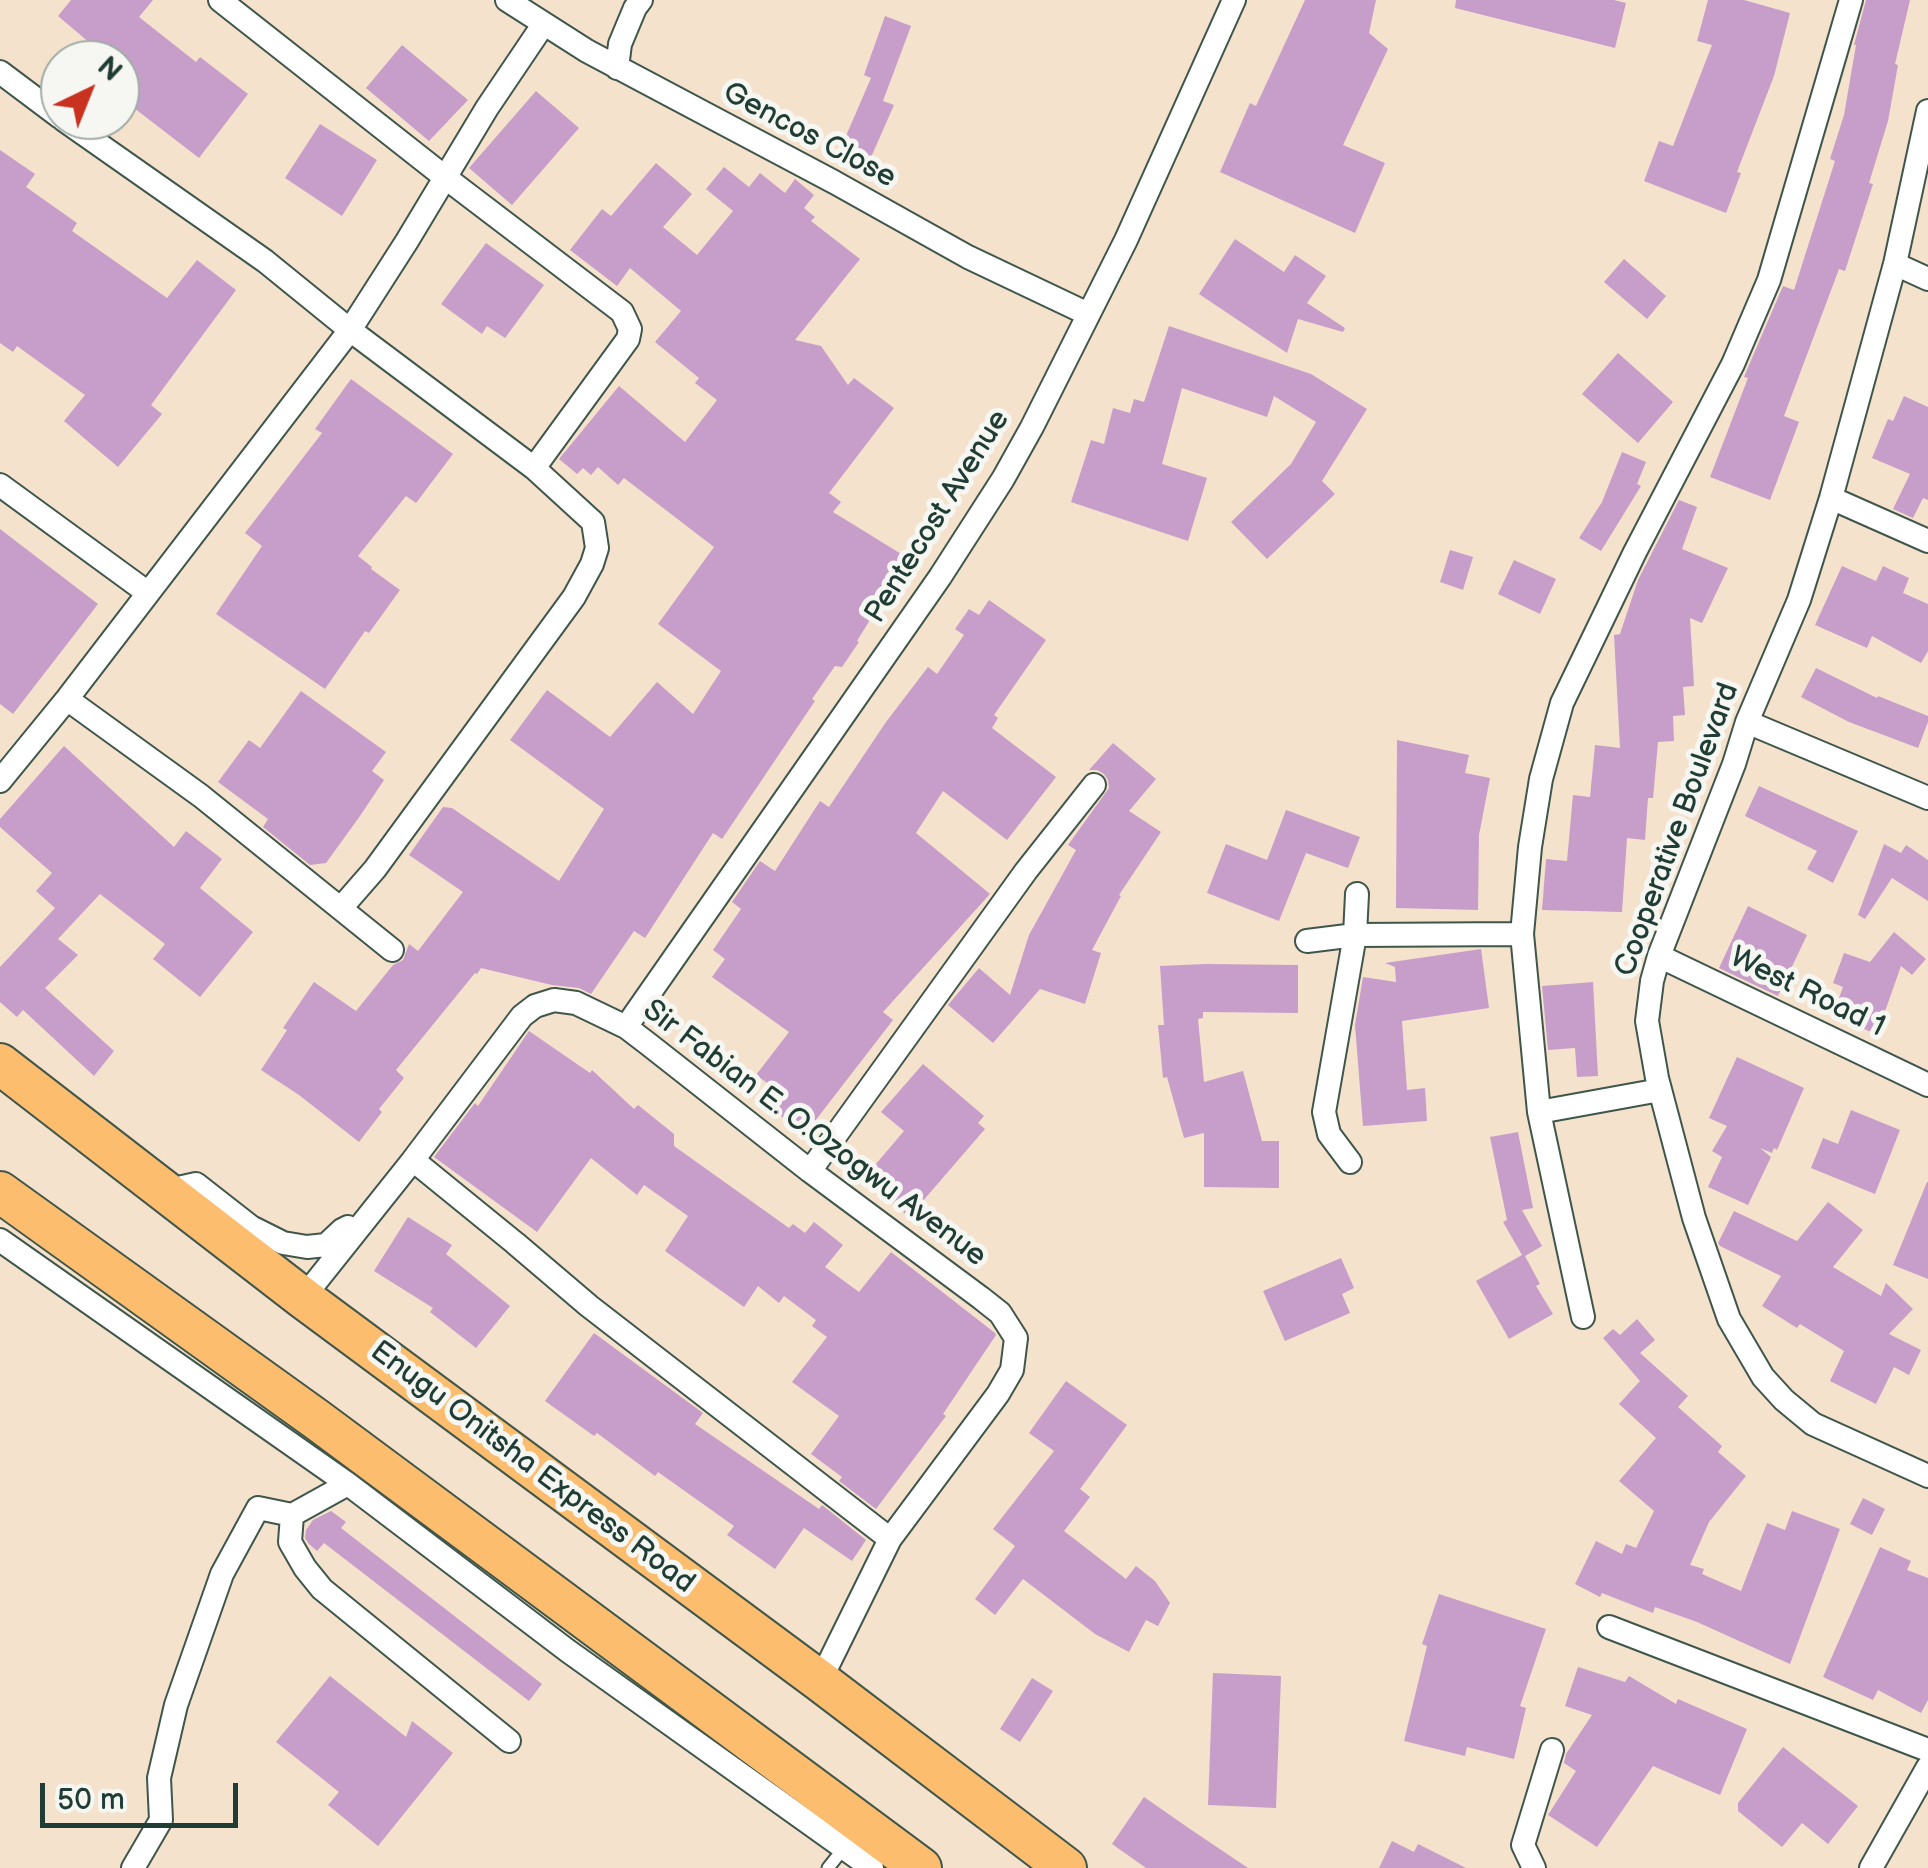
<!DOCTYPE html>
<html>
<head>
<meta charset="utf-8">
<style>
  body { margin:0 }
  #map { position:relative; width:1928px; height:1868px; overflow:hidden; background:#f5e2cc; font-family:"Balsamiq Sans",sans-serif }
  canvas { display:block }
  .north { position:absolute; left:40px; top:40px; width:100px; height:100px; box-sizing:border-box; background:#f6f6f2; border:2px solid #a0aca6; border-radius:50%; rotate:43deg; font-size:28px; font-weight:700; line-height:40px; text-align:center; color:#1f3d34 }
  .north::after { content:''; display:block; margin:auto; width:35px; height:45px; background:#c8321e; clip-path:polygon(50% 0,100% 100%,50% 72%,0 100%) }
  .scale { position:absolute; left:40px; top:1783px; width:198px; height:45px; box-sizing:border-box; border:5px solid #1f3d34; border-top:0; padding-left:12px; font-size:30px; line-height:35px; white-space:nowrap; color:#1f3d34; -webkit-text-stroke:8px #f6f6f2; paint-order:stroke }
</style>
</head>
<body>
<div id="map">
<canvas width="1928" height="1868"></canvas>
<div class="north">N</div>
<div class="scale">50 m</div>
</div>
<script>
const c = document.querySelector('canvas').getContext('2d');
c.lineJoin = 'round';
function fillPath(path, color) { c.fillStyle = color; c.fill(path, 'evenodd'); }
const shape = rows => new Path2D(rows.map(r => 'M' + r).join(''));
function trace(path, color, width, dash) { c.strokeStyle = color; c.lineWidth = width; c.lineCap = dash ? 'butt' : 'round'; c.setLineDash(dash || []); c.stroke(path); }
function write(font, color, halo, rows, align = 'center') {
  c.font = font + ' "Balsamiq Sans",sans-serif'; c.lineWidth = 10; c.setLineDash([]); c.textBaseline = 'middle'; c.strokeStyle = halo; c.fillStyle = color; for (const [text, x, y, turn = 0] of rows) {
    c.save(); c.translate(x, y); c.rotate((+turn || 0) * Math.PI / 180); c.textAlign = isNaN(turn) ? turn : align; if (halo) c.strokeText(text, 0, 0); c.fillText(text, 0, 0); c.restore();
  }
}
fillPath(shape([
  [71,0,153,0,139,17,196,62,200,57,248,94,199,158,134,108,120,126,120,60,110,60,58,16],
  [1305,0,1376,0,1369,33,1388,49,1343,145,1385,163,1355,233,1220,172,1250,103,1256,106],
  [1456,0,1614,0,1626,3,1615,48,1455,8],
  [1708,0,1744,0,1790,13,1774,76,1737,172,1741,173,1726,213,1644,181,1659,141,1673,146,1712,45,1697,41],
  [1866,0,1910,0,1895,64,1898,65,1888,121,1869,183,1873,184,1845,271,1839,269,1784,416,1799,422,1770,500,1710,477,1748,378,1744,377,1749,365,1783,286,1794,290,1835,161,1830,159,1844,115,1856,45,1854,45],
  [885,16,911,26,883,101,894,105,865,171,836,159,871,78,864,75],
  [402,45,468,100,429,141,366,88],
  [536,91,579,128,512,205,469,168],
  [320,124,377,160,342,216,285,178],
  [0,150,35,174,26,187,77,223,72,231,167,298,197,260,236,290,151,405,162,414,118,467,64,421,85,395,17,346,13,352,0,343],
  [656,163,692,194,663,227,697,255,733,211,706,189,724,167,749,187,760,173,785,193,795,179,814,195,804,208,815,217,811,221,860,259,795,340,821,346,848,385,854,378,894,408,829,493,841,502,833,512,911,560,898,580,903,582,889,604,881,602,857,641,859,642,842,667,835,666,812,699,815,701,722,839,713,833,645,938,634,931,591,994,579,988,552,985,481,968,477,974,475,973,396,1070,404,1078,379,1109,382,1112,359,1142,299,1095,261,1070,287,1030,283,1028,314,982,356,1011,393,965,403,960,409,944,418,951,463,892,409,855,443,807,452,808,559,881,604,809,510,740,547,690,610,737,657,682,693,714,721,671,658,624,714,547,624,478,618,485,598,467,591,475,583,468,577,474,559,459,619,386,685,442,717,400,695,383,699,378,655,342,681,311,630,268,617,286,570,250,602,209,611,216],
  [1235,239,1284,272,1295,255,1326,276,1307,303,1345,328,1343,332,1298,319,1287,353,1199,294],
  [486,243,544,285,505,338,487,326,482,334,441,304],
  [1624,259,1666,296,1647,319,1604,282],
  [1169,326,1311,374,1367,409,1322,481,1335,494,1267,559,1231,522,1291,464,1316,422,1274,396,1267,417,1182,388,1162,464,1207,478,1188,541,1071,502,1091,440,1104,444,1113,408,1130,413,1134,399,1144,402],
  [1618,353,1673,402,1638,443,1582,394],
  [351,379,453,454,416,503,406,496,358,556,372,567,371,569,400,590,369,633,365,631,325,689,216,614,262,546,245,533,322,433,315,429],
  [1904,396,1928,407,1928,500,1923,498,1913,518,1893,509,1910,474,1872,458,1888,419,1893,421],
  [1622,452,1646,462,1637,484,1641,486,1601,551,1579,538,1602,502],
  [1679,500,1697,507,1682,549,1728,568,1702,623,1690,618,1694,686,1683,687,1685,715,1673,716,1674,741,1658,742,1653,798,1648,798,1645,840,1627,838,1622,912,1542,910,1546,859,1567,861,1573,795,1590,797,1595,745,1620,748,1614,635,1620,634,1638,580],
  [0,529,98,604,13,714,0,704],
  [1450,550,1473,557,1463,590,1440,582],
  [1514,560,1556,579,1540,614,1498,594],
  [1842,566,1876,581,1883,566,1909,578,1903,593,1928,604,1928,651,1921,663,1872,636,1867,648,1815,625],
  [989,600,1046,640,994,715,998,718,992,728,1056,777,1007,840,943,791,916,833,990,894,883,1012,893,1020,805,1134,759,1100,770,1085,756,1075,789,1032,712,977,725,959,713,950,741,909,732,902,760,861,775,871,820,801,829,807,886,722,928,667,937,674,964,635,955,629,969,609,979,615],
  [1816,668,1877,698,1878,696,1928,716,1928,722,1918,748,1849,722,1801,697],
  [301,691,386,752,372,771,384,780,360,816,326,863,310,865,263,827,268,819,218,782,249,740,260,748],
  [1397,740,1469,755,1465,773,1490,778,1479,835,1478,910,1396,908],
  [1113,743,1156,779,1129,811,1161,832,1119,895,1121,896,1092,950,1101,953,1085,1004,1040,989,993,1043,948,1005,979,968,1010,995,1029,935,1076,850,1068,845,1109,788,1108,780,1104,774,1097,770,1089,770],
  [64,746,174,847,186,831,222,859,200,888,253,932,200,997,153,959,165,944,100,894,58,939,78,955,45,988,114,1051,94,1076,23,1010,17,1017,0,1002,0,967,55,908,36,891,52,873,0,827,0,819],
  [1759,786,1858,831,1833,883,1807,869,1817,851,1745,816],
  [1286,810,1360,837,1348,868,1306,853,1279,921,1207,893,1226,844,1267,860],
  [1884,844,1901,853,1906,845,1928,860,1928,901,1892,878,1865,919,1858,915],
  [1748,906,1807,935,1778,996,1719,968],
  [1894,932,1926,959,1912,975,1901,966,1877,1034,1832,1017,1843,987,1833,983,1844,953,1870,962],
  [1481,949,1489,1008,1402,1021,1407,1090,1425,1088,1427,1121,1363,1126,1355,1025,1363,977,1396,982,1395,967,1385,963],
  [1206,964,1298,965,1298,1013,1203,1012,1203,1018,1198,1019,1204,1082,1243,1071,1262,1141,1279,1141,1279,1188,1204,1187,1204,1133,1184,1138,1167,1077,1163,1078,1158,1025,1164,1025,1160,966],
  [1593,982,1598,1076,1577,1077,1575,1048,1548,1050,1542,986],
  [529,1031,590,1073,592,1070,634,1109,638,1105,674,1134,674,1146,789,1228,793,1224,805,1233,814,1222,843,1245,825,1267,859,1292,891,1252,995,1333,996,1335,943,1414,946,1416,876,1509,839,1481,842,1477,811,1454,839,1416,792,1382,827,1337,812,1326,816,1320,784,1296,779,1303,758,1286,744,1307,665,1251,688,1216,644,1185,637,1195,591,1158,537,1232,434,1157,475,1103,478,1106],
  [1737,1057,1804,1088,1777,1150,1774,1148,1772,1153,1760,1148,1771,1157,1748,1205,1708,1187,1722,1157,1712,1151,1727,1126,1709,1118],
  [923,1064,984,1116,978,1123,985,1129,909,1217,864,1178,904,1131,881,1112],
  [1851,1110,1900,1130,1875,1194,1811,1168,1823,1138,1838,1144],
  [1518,1132,1533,1208,1522,1210,1542,1246,1525,1256,1540,1284,1536,1286,1553,1314,1509,1339,1476,1281,1522,1255,1503,1222,1507,1220,1490,1137],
  [1927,1182,1928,1182,1928,1279,1893,1265],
  [1828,1202,1863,1230,1833,1267,1881,1296,1886,1283,1913,1309,1889,1334,1921,1350,1909,1375,1894,1367,1876,1404,1830,1381,1844,1351,1800,1324,1797,1328,1762,1306,1781,1276,1720,1246,1718,1243,1734,1211,1797,1241],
  [408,1217,452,1245,446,1254,510,1306,476,1348,430,1312,433,1308,374,1271],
  [1341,1258,1354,1288,1342,1294,1350,1313,1285,1341,1263,1291],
  [1637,1319,1655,1340,1640,1353,1688,1396,1678,1407,1722,1446,1718,1452,1746,1476,1709,1522,1690,1565,1704,1569,1702,1574,1741,1591,1767,1523,1785,1530,1792,1511,1840,1529,1790,1664,1697,1622,1655,1607,1653,1613,1602,1593,1600,1597,1575,1584,1596,1541,1622,1554,1626,1544,1636,1548,1654,1511,1619,1481,1656,1438,1619,1404,1640,1381,1603,1338,1613,1329,1620,1335],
  [594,1333,703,1413,695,1424,819,1509,822,1505,866,1540,852,1561,804,1528,775,1569,727,1535,734,1526,658,1472,655,1476,597,1433,594,1436,545,1401],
  [1066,1381,1127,1425,1080,1489,1090,1497,1064,1531,1126,1579,1136,1566,1155,1581,1170,1603,1158,1626,1146,1620,1129,1652,1095,1634,1023,1579,995,1615,975,1599,1015,1546,993,1529,1054,1451,1029,1433],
  [1863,1498,1885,1509,1872,1535,1850,1524],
  [331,1511,346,1522,341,1528,542,1684,529,1701,324,1543,317,1551,309,1544,305,1538,306,1530,313,1520],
  [1880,1547,1911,1561,1907,1570,1928,1578,1928,1700,1921,1713,1878,1690,1873,1700,1823,1677],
  [1439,1594,1546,1629,1520,1706,1526,1708,1514,1759,1467,1747,1465,1756,1404,1741,1427,1646,1422,1644],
  [1578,1667,1625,1682,1629,1676,1676,1704,1678,1699,1747,1729,1720,1795,1653,1766,1597,1847,1548,1815,1576,1771,1564,1763,1566,1754,1592,1715,1565,1706],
  [1213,1673,1281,1676,1276,1808,1208,1805],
  [330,1676,406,1737,412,1721,453,1753,378,1846,328,1805,339,1792,276,1742],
  [1032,1678,1053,1691,1020,1742,1000,1729],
  [1783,1747,1858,1806,1828,1844,1802,1823,1782,1847,1738,1811,1738,1803],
  [1144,1797,1190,1829,1248,1868,1146,1868,1112,1844],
  [1392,1841,1414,1852,1418,1844,1466,1868,1379,1868]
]), '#c69ec9');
const service = shape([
  [828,1868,844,1848]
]);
const minor = shape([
  [220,0,446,178,622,312,630,329,628,339,534,468],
  [507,0,587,51,834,182,968,257,1088,314],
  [617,68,620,44,635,8,641,0],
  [0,72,60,117],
  [1928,111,1895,264,1831,498,1799,600,1747,722,1734,764,1659,956,1652,981,1647,1021,1657,1078,1694,1218,1729,1319,1763,1377,1784,1400,1813,1424,1928,1476],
  [64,120,265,261,350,330,534,468,593,522,597,548,592,564,574,597,375,869,341,908],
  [1895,264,1928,279],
  [0,485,148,593],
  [1831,498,1928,541],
  [67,699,201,796,392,950],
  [1747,722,1928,798],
  [0,781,67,699,350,330,407,241,487,108,543,25],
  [1522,934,1530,847,1541,779,1562,703,1635,552,1733,364,1769,280,1851,0],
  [1307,941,1355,935,1522,934,1539,1112,1583,1317],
  [1659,956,1928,1085],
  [626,1027,940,577,1003,479,1032,427,1126,240,1234,0],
  [1539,1112,1660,1090],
  [413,1160,515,1243,589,1306,890,1539],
  [1350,1162,1329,1134,1324,1112,1355,935,1357,894],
  [810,1171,1026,871,1094,785],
  [165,1191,196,1184,251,1227,283,1243,307,1247,326,1245,342,1230,348,1227],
  [0,1240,348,1484,568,1651,872,1868],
  [303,1298,413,1160,522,1016,535,1006,554,1000,576,1003,626,1027,647,1043,810,1171,981,1298,1000,1313,1016,1338,1012,1370,998,1394,890,1539,820,1681],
  [348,1484,292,1515,290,1542,305,1568,322,1589,509,1741],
  [1609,1627,1928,1750],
  [133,1868,161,1820,159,1778,176,1705,222,1574,258,1508,292,1515],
  [1534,1868,1523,1845,1552,1750],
  [1871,1868,1928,1767]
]);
const trunk = shape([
  [0,1064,303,1298,820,1681,1066,1868],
  [0,1192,316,1419,921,1868]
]);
trace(service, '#3f564b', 15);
trace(minor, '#3f564b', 26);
trace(trunk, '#3f564b', 44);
trace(service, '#fff', 11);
trace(minor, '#fff', 22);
trace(trunk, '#fcbd6f', 40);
write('30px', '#1f3d34', '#f6f6f2', [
  ["Gencos Close",809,136,28],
  ["Pentecost Avenue",938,517,-58],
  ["Cooperative Boulevard",1678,830,-70],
  ["West Road 1",1807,993,26],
  ["Sir Fabian E. O.Ozogwu Avenue",814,1134,37],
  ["Enugu Onitsha Express Road",532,1468,37]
]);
</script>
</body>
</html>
